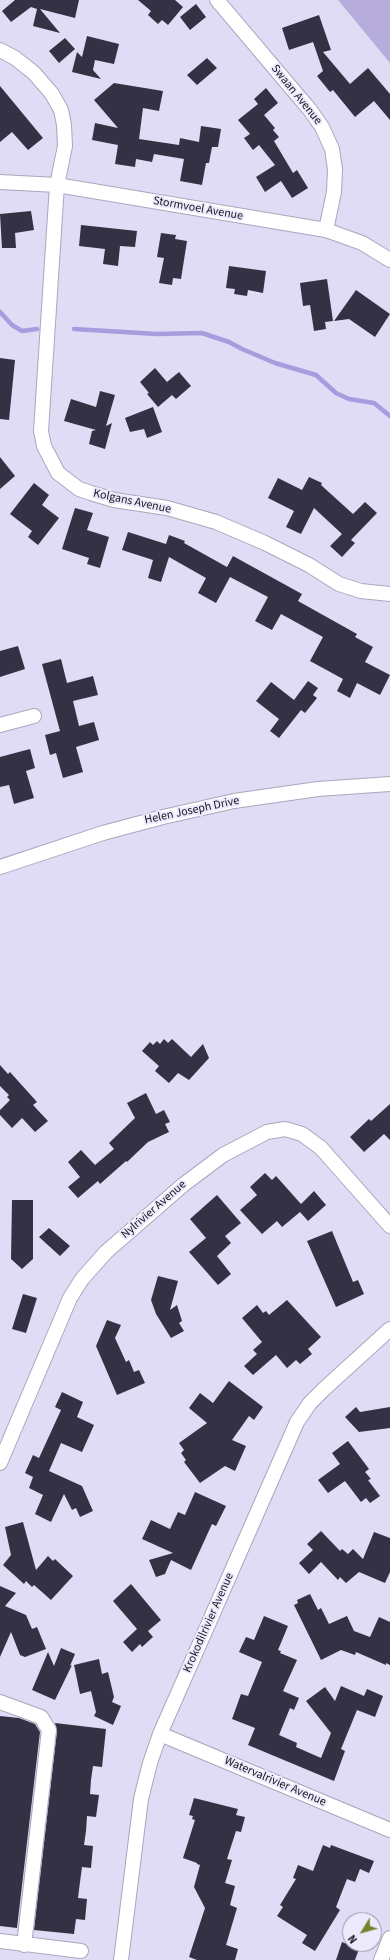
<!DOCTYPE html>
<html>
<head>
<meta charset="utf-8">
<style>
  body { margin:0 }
  #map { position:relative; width:390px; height:1960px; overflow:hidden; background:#e0dcf5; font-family:"Source Sans 3",sans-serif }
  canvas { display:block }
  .north { position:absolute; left:342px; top:1912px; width:40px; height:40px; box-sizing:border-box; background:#edeafe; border:1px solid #9795a4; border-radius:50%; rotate:233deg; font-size:11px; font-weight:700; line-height:16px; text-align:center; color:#17161e }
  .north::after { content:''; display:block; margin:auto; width:14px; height:18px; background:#7a812b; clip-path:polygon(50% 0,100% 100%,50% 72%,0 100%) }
</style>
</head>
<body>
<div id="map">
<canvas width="390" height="1960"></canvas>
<div class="north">N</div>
</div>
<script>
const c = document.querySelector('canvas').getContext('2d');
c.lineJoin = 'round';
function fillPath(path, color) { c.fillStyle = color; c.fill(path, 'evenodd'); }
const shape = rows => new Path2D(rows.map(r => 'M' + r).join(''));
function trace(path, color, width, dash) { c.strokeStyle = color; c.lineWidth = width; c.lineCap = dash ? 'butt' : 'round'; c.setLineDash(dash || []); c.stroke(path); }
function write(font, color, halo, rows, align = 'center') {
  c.font = font + ' "Source Sans 3",sans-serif'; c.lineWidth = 4; c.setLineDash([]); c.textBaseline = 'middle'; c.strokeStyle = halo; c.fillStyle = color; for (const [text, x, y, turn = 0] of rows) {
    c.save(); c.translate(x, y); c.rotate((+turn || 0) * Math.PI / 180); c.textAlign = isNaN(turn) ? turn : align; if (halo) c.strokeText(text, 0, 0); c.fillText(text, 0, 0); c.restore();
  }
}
fillPath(shape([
  [338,0,390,0,390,63]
]), '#b6addc');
trace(shape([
  [0,312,12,325,22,331,37,329],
  [74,329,157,334,202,333,229,342,242,349,275,363,316,375,336,393,349,399,374,403,390,416]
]), '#a89bde', 4.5);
fillPath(shape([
  [15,0,79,0,75,18,40,9,60,33,33,26,37,9,31,7,11,22,2,11],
  [138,0,175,0,183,7,168,25,162,20,158,24,148,15,151,11],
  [196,4,206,17,190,30,180,17],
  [319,15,331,50,323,52,350,84,368,68,390,94,390,120,374,101,355,117,333,90,330,92,317,76,323,71,313,42,289,50,282,28],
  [87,36,119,44,114,64,95,60,93,70,101,79,72,72,77,52,82,57],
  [65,38,75,49,59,63,49,51],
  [207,58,217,68,197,85,187,75],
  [114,83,163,91,159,111,143,108,139,139,179,145,180,138,199,142,201,126,221,129,218,147,212,147,209,163,206,163,202,185,180,181,184,159,154,154,152,162,136,159,135,167,115,164,118,145,92,140,95,123,118,128,94,100],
  [0,86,43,138,28,150,12,132,0,142],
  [266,88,278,103,264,115,275,128,273,130,279,137,274,141,293,173,297,170,308,188,292,198,281,181,265,192,256,177,275,165,259,145,253,150,244,138,250,134,238,120,258,104,254,99],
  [31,211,34,230,15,233,16,248,2,248,0,214],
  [81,225,137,231,135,247,120,246,118,266,103,264,105,249,79,246],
  [161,233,176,235,175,239,187,241,181,279,173,278,172,285,159,283,164,258,157,257],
  [229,266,266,271,263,293,248,290,247,296,234,294,235,289,226,288],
  [327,279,333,321,325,322,326,329,314,331,310,305,303,306,300,283],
  [356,290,390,314,375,337,349,319,334,321],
  [0,358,15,360,9,420,0,419],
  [155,368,167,382,179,372,191,386,176,399,172,395,158,407,147,394,149,393,140,382],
  [100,391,115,395,106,426,112,423,105,449,89,444,92,431,96,430,64,421,71,399,96,407],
  [153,407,162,432,147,438,144,429,130,432,125,418],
  [0,457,15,476,0,489],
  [309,477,322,483,321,485,353,514,365,502,377,513,351,540,355,543,342,557,330,546,342,534,314,508,301,534,286,527,294,511,268,498,278,478,302,490],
  [34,483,49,495,42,505,59,518,38,545,28,537,32,531,10,514],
  [75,508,93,513,87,530,109,537,100,568,87,564,89,558,62,549],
  [128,532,166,544,169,535,185,541,184,543,227,567,233,556,302,594,298,601,357,634,355,637,373,647,365,662,390,675,380,695,357,683,350,698,337,691,343,679,310,661,323,637,281,614,272,630,255,621,268,597,230,577,216,603,198,593,206,578,169,557,161,582,148,578,153,560,122,550],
  [18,646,25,669,0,677,0,651],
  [61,659,67,683,93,676,98,695,73,701,79,726,94,722,99,740,76,747,83,772,63,778,56,753,50,755,45,735,60,731,42,664],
  [308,681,318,688,313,695,317,698,305,713,301,710,279,738,270,731,279,719,256,701,271,682,294,700],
  [30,749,35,768,26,771,34,798,14,804,9,785,0,787,0,757],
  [164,1039,168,1043,172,1039,191,1057,203,1044,209,1058,189,1080,178,1073,169,1083,155,1071,159,1066,142,1051,150,1042,153,1045,157,1041,160,1044],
  [0,1065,8,1074,10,1072,37,1102,33,1105,48,1121,35,1132,22,1118,12,1128,0,1115,0,1110,10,1100,7,1097,9,1095,0,1086],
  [146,1093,156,1114,164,1110,170,1122,165,1124,169,1132,148,1142,127,1162,126,1161,100,1184,98,1181,78,1198,68,1187,80,1177,68,1162,81,1150,95,1165,114,1149,109,1143,135,1118,127,1103],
  [390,1104,390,1140,384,1134,364,1152,350,1137,369,1119,371,1121],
  [265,1173,272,1180,276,1176,301,1204,314,1191,326,1205,308,1221,300,1212,282,1227,277,1221,262,1234,240,1210,257,1195,250,1187],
  [217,1195,241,1223,225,1236,231,1243,217,1256,231,1274,218,1285,189,1252,206,1238,190,1219],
  [12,1200,33,1200,33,1259,22,1269,11,1259],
  [49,1228,70,1246,60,1256,39,1237],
  [332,1231,353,1282,358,1280,364,1294,336,1307,307,1241],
  [158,1276,178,1281,170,1310,177,1305,182,1321,179,1323,184,1331,171,1338,156,1314,151,1300],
  [23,1294,37,1298,26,1333,12,1329],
  [287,1300,321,1337,308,1349,312,1354,300,1364,296,1360,287,1368,276,1355,253,1375,244,1366,257,1354,253,1350,262,1342,242,1318,257,1305,263,1313,266,1311,269,1315],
  [107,1320,121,1325,115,1338,126,1362,129,1360,134,1372,139,1370,145,1383,117,1395,96,1346],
  [229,1381,263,1407,254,1420,249,1416,232,1440,246,1446,235,1471,225,1466,200,1483,184,1462,186,1460,181,1453,184,1450,179,1443,207,1423,189,1408,200,1393,213,1403],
  [62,1392,83,1402,77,1417,94,1425,82,1452,61,1443,49,1471,82,1486,93,1511,80,1517,76,1508,72,1510,64,1494,51,1522,35,1514,43,1495,29,1488,33,1477,25,1473,33,1455,39,1458,61,1410,55,1407],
  [356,1407,360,1412,390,1407,390,1428,359,1432,345,1417],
  [348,1441,369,1469,365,1472,371,1479,368,1480,380,1496,370,1503,366,1498,361,1502,345,1481,328,1493,318,1480,340,1464,332,1453],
  [195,1492,226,1506,216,1526,212,1524,191,1570,171,1560,165,1574,156,1577,149,1560,173,1553,142,1539,151,1520,170,1529,178,1512,185,1515],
  [23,1522,36,1570,48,1556,53,1561,55,1559,73,1576,51,1600,34,1585,32,1587,26,1581,24,1584,3,1565,11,1555,5,1527],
  [321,1531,340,1551,342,1549,348,1554,353,1549,363,1559,374,1532,390,1538,390,1572,385,1583,359,1572,346,1583,340,1577,338,1580,321,1562,309,1574,299,1563,313,1550,307,1544],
  [131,1584,161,1620,148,1631,153,1637,142,1647,140,1644,132,1652,123,1642,137,1629,113,1601],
  [0,1586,16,1593,5,1606,26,1615,32,1629,37,1627,46,1649,25,1657,20,1655,11,1632,0,1657],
  [310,1594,318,1610,321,1608,329,1624,347,1616,354,1631,370,1637,379,1617,390,1622,390,1665,386,1663,386,1665,356,1652,355,1655,341,1650,321,1660,294,1605,298,1603,297,1600],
  [264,1616,288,1626,278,1650,281,1651,280,1653,297,1660,283,1691,299,1698,294,1710,290,1708,279,1735,297,1743,296,1747,321,1758,331,1733,306,1701,325,1687,335,1701,341,1686,364,1696,367,1689,383,1696,375,1717,357,1710,341,1749,345,1751,334,1781,248,1745,255,1728,232,1719,241,1694,248,1696,262,1662,239,1652,246,1637,254,1640],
  [61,1648,75,1654,70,1666,72,1665,55,1700,32,1690,48,1652,54,1666],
  [99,1659,102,1674,108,1672,114,1697,112,1702,121,1706,113,1725,94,1716,96,1712,91,1691,80,1694,74,1665],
  [0,1716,19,1718,35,1724,40,1732,17,1928,0,1926],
  [55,1723,106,1729,102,1767,93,1766,91,1780,90,1794,99,1795,96,1817,87,1816,86,1831,84,1845,93,1846,91,1868,82,1867,80,1882,78,1898,87,1899,85,1920,76,1919,74,1934,34,1930,57,1731],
  [194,1798,238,1809,236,1815,245,1817,241,1832,236,1831,227,1859,232,1860,225,1883,235,1886,230,1905,237,1908,226,1945,238,1949,235,1960,197,1960,189,1957,205,1908,194,1887,200,1865,197,1864,197,1863,183,1858,195,1820,192,1819,193,1816,189,1815],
  [323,1845,330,1848,331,1845,374,1861,369,1873,360,1869,355,1882,347,1879,336,1907,340,1910,315,1951,302,1943,307,1935,277,1916,283,1907,280,1905,296,1879,293,1878,298,1865,313,1871],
  [342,1942,359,1949,355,1960,336,1960]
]), '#353144');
const minor = shape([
  [217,0,310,110,322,127,332,149,335,169,334,192,326,230],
  [0,50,15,58,34,73,52,94,61,110,64,125,65,146,57,185,41,431,44,446,58,473,79,489,91,493,114,500,167,508,216,522,265,543,309,565,339,584,361,591,390,594],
  [0,182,57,185,326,230,362,243,390,260],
  [0,725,34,716],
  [0,867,103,833,163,817,234,801,318,789,390,784],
  [0,1463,70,1298,82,1279,106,1252,183,1185,223,1155,267,1132,285,1129,302,1134,321,1148,390,1226],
  [0,1702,41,1717,49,1730,24,1945],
  [160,1734,390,1830],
  [0,1941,81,1951],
  [121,1960,141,1799,150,1763,160,1734,297,1422,310,1403,324,1389,390,1329],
  [381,1960,390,1938]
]);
trace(minor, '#aaa6bd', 16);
trace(minor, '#fff', 14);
write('12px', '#17161e', '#edeafe', [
  ["Swaan Avenue",296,95,51],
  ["Stormvoel Avenue",198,209,10],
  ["Kolgans Avenue",132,502,12],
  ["Helen Joseph Drive",192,811,-12],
  ["Nylrivier Avenue",154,1210,-41],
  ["Krokodilrivier Avenue",209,1623,-66],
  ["Watervalrivier Avenue",275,1782,23]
]);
</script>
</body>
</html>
